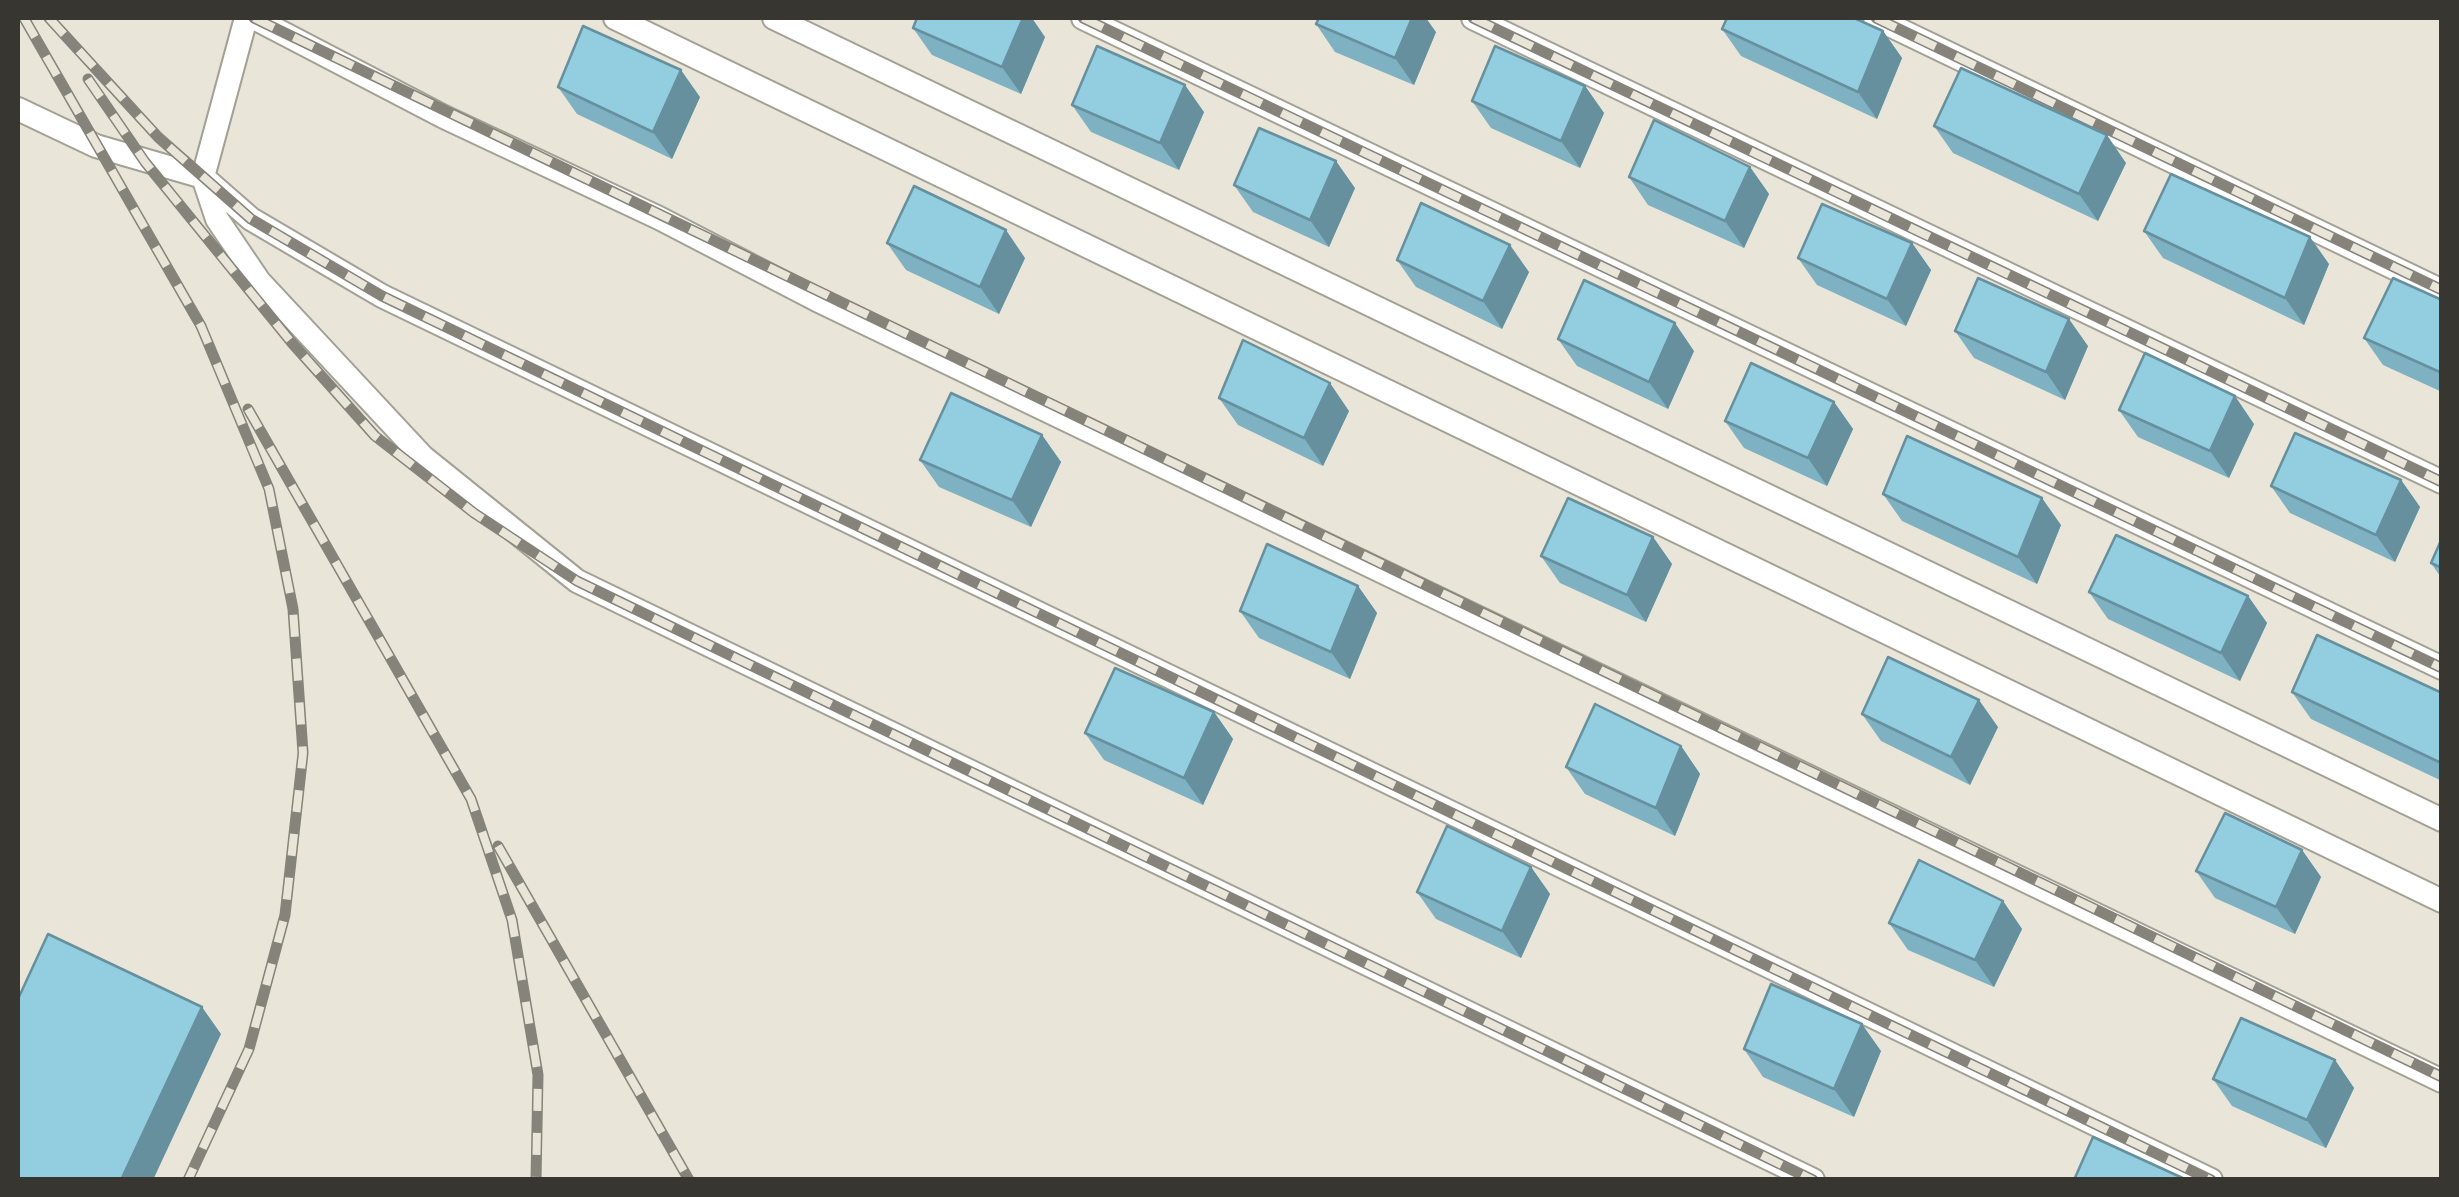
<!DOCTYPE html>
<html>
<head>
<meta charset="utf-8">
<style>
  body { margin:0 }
  #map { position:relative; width:2459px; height:1197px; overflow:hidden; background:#e9e6d9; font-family:Montserrat,sans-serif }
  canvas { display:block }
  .frame { position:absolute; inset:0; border:20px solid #383631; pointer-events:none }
</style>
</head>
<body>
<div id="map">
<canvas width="2459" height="1197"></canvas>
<div class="frame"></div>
</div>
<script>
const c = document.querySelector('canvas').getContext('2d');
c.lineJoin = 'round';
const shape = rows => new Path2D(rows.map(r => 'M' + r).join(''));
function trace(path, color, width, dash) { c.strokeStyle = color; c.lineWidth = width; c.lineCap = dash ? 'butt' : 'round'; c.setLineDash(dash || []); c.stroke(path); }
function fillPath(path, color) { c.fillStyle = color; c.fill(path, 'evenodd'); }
const lane = shape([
  [246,18,203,177,217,219,259,281,423,457,577,581,1813,1180],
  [254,18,444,117,659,218,817,300,2442,1081],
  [615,18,2442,901],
  [774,18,2442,820],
  [1083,18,2442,668],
  [1473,18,2442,482],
  [1875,18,2442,291],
  [18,109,96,146,203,177,251,219,382,296,2211,1180]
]);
trace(lane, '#a3a094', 26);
trace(lane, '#fff', 22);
const rail = shape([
  [24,18,201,326,269,489,293,609,303,753,285,915,249,1049,188,1180],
  [49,18,158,137,251,219,382,296,2211,1180],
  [254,18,2442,1077],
  [1083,18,2442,668],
  [1473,18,2442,482],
  [1876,18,2442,290],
  [88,79,145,162,292,343,375,436,474,513,577,581,1813,1180],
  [248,409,471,799,512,920,538,1075,536,1180],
  [498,846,689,1180]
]);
trace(rail, '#85837a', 11);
trace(rail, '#e9e6d9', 8, [22]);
fillPath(shape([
  [1316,24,1436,32,1414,85,1335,52],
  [913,28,1045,37,1021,94,932,55],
  [1722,29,1883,31,1902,58,1877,119,1741,56],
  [1585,86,1604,113,1580,168,1491,128,1472,101],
  [558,87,700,97,672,159,577,114],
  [1072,105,1204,112,1179,170,1091,132],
  [1934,126,2126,163,2098,221,1953,153],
  [1750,167,1769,194,1744,248,1648,205,1629,177],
  [1234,185,1355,188,1329,247,1253,212],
  [2144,231,2329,264,2304,325,2163,258],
  [887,243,1025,258,999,314,906,270],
  [1912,243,1931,270,1906,326,1817,285,1798,258],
  [1397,260,1529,272,1502,329,1416,287],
  [2442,300,2442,392,2383,365,2364,338],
  [1955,331,2088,346,2065,400,1974,358],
  [1558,339,1694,351,1668,409,1577,366],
  [1219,398,1349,411,1323,466,1238,425],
  [1834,402,1853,429,1827,486,1744,448,1725,421],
  [2119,410,2254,424,2229,478,2138,437],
  [1042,435,1061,462,1031,527,939,487,920,460],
  [2401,480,2420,507,2395,562,2290,513,2271,486],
  [1883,494,2061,525,2037,584,1902,521],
  [1653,537,1672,564,1646,622,1560,583,1541,556],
  [2442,538,2442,579,2431,563],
  [1358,586,1377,613,1350,679,1259,638,1240,611],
  [2089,592,2248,596,2267,623,2240,681,2108,619],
  [2292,692,2442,693,2442,781,2311,719],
  [1214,712,1233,739,1203,805,1104,760,1085,733],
  [1862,714,1998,727,1970,785,1881,741],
  [1681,746,1700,774,1675,836,1585,794,1566,767],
  [2302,850,2321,877,2295,934,2215,898,2196,871],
  [1531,867,1550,894,1521,958,1436,919,1417,892],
  [2003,901,2022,929,1994,987,1908,950,1889,923],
  [1744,1049,1881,1051,1854,1117,1763,1077],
  [2335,1060,2354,1088,2326,1148,2232,1106,2213,1079]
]), '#7eb1c1');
fillPath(shape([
  [1023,18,1032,18,1045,37,1021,94,1002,67],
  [1412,18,1426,18,1436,32,1414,85,1395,58],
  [1883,31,1902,58,1877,119,1858,92],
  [681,70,700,97,672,159,653,132],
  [1185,85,1204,112,1179,170,1160,143],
  [1585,86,1604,113,1580,168,1561,141],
  [2107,135,2126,163,2098,221,2079,194],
  [1336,161,1355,188,1329,247,1310,220],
  [1750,167,1769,194,1744,248,1725,221],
  [1006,230,1025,258,999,314,980,287],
  [2310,237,2329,264,2304,325,2285,298],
  [1912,243,1931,270,1906,326,1887,299],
  [1510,245,1529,272,1502,329,1483,301],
  [2069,319,2088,346,2065,400,2046,372],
  [1675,323,1694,351,1668,409,1649,382],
  [1330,383,1349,411,1323,466,1304,438],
  [2235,396,2254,424,2229,478,2210,451],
  [1834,402,1853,429,1827,486,1808,458],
  [1042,435,1061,462,1031,527,1012,500],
  [2401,480,2420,507,2395,562,2376,535],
  [2042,498,2061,525,2037,584,2018,557],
  [1653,537,1672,564,1646,622,1627,595],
  [1358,586,1377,613,1350,679,1331,652],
  [2248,596,2267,623,2240,681,2221,653],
  [1979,700,1998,727,1970,785,1951,757],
  [1214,712,1233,739,1203,805,1184,778],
  [1681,746,1700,774,1675,836,1656,808],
  [2302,850,2321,877,2295,934,2276,907],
  [1531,867,1550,894,1521,958,1502,931],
  [2003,901,2022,929,1994,987,1975,960],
  [202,1007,221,1034,153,1180,121,1180],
  [1862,1024,1881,1051,1854,1117,1834,1089],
  [2335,1060,2354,1088,2326,1148,2307,1120]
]), '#66909d');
const building = shape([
  [917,18,1023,18,1002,67,913,28,917,18],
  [1319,18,1412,18,1395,58,1316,24,1319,18],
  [1727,18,1854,18,1883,31,1858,92,1722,29,1727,18],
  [583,26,681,70,653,132,558,87,583,26],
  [1097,46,1185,85,1160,143,1072,105,1097,46],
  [1495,46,1585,86,1561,141,1472,101,1495,46],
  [1961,68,2107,135,2079,194,1934,126,1961,68],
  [1654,120,1750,167,1725,221,1629,177,1654,120],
  [1259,128,1336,161,1310,220,1234,185,1259,128],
  [2171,174,2310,237,2285,298,2144,231,2171,174],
  [914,186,1006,230,980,287,887,243,914,186],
  [1421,203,1510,245,1483,301,1397,260,1421,203],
  [1822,204,1912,243,1887,299,1798,258,1822,204],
  [1978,278,2069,319,2046,372,1955,331,1978,278],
  [2393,278,2442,300,2442,373,2364,338,2393,278],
  [1584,280,1675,323,1649,382,1558,339,1584,280],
  [1243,340,1330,383,1304,438,1219,398,1243,340],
  [2145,353,2235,396,2210,451,2119,410,2145,353],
  [1751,363,1834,402,1808,458,1725,421,1751,363],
  [951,393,1042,435,1012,500,920,460,951,393],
  [2295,433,2401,480,2376,535,2271,486,2295,433],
  [1907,436,2042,498,2018,557,1883,494,1907,436],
  [1568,498,1653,537,1627,595,1541,556,1568,498],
  [2116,535,2248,596,2221,653,2089,592,2116,535],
  [2442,538,2442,568,2431,563,2442,538],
  [1267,544,1358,586,1331,652,1240,611,1267,544],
  [2317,635,2442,693,2442,757,2439,762,2292,692,2317,635],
  [1888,657,1979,700,1951,757,1862,714,1888,657],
  [1115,668,1214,712,1184,778,1085,733,1115,668],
  [1595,704,1681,746,1656,808,1566,767,1595,704],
  [2225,813,2302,850,2276,907,2196,871,2225,813],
  [1447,826,1531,867,1502,931,1417,892,1447,826],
  [1919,860,2003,901,1975,960,1889,923,1919,860],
  [48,934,202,1007,121,1180,18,1180,18,999,48,934],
  [1771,984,1862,1024,1834,1089,1744,1049,1771,984],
  [2241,1018,2335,1060,2307,1120,2213,1079,2241,1018],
  [2093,1137,2187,1180,2074,1180,2093,1137]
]);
fillPath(building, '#92cee0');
trace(building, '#66909d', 2.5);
</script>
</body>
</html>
